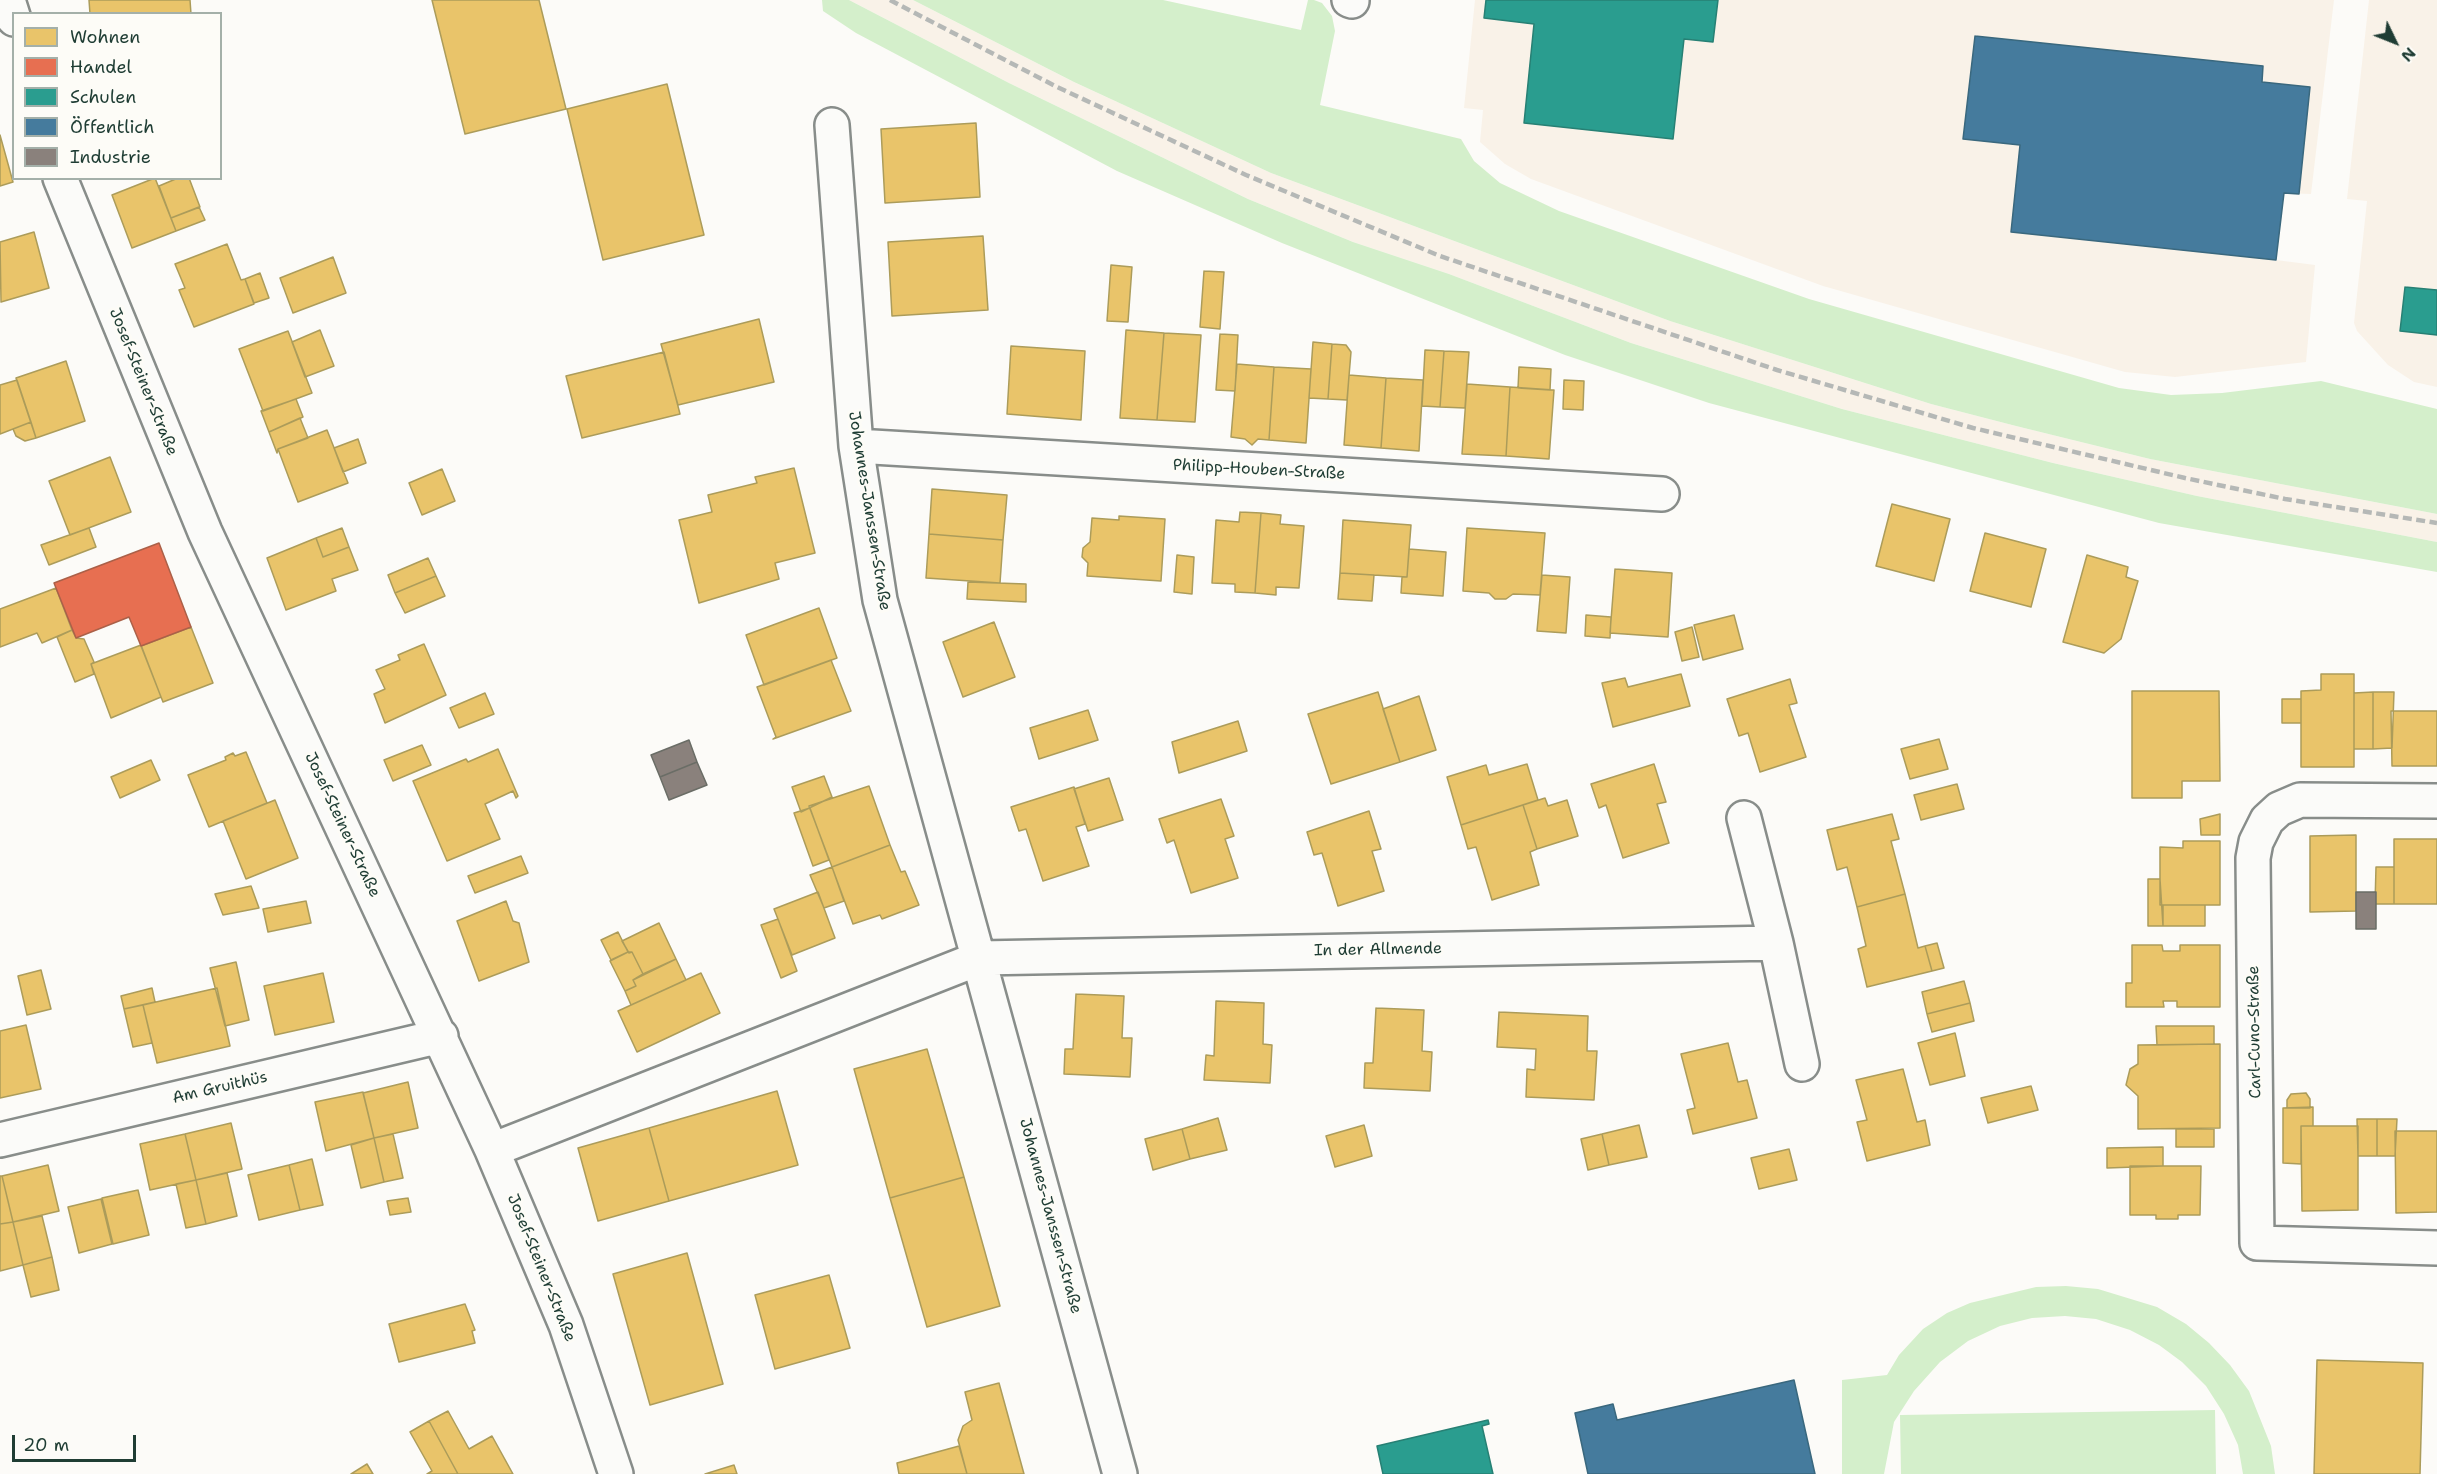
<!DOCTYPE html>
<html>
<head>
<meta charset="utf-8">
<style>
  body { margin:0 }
  #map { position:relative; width:2437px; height:1474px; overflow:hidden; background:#fcfbf8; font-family:"Shantell Sans",sans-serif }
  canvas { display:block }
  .legend { position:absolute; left:12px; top:12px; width:210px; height:168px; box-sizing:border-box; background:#fdfcf7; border:2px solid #a4b0a9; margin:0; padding:8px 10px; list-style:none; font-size:18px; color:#1f3d34 }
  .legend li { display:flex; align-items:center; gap:12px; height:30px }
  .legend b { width:30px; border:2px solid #a4b0a9 }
  .north { position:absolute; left:2365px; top:12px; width:60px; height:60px; -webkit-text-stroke:4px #fdfcf7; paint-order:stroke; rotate:133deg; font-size:16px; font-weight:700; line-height:24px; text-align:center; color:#1f3d34 }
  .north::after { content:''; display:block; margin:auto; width:21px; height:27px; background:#1f3d34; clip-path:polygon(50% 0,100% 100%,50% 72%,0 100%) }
  .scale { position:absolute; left:12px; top:1435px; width:124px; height:27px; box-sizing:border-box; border:3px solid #1f3d34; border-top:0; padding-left:8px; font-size:18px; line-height:21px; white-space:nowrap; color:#1f3d34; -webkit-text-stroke:4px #fdfcf7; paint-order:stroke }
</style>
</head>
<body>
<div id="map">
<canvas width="2437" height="1474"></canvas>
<ul class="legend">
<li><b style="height:16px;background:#e9c46a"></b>Wohnen</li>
<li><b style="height:16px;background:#e76f51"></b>Handel</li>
<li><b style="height:16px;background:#2a9d8f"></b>Schulen</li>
<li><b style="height:16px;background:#457b9d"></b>Öffentlich</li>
<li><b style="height:16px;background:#8a817c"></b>Industrie</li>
</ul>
<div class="north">N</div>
<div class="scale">20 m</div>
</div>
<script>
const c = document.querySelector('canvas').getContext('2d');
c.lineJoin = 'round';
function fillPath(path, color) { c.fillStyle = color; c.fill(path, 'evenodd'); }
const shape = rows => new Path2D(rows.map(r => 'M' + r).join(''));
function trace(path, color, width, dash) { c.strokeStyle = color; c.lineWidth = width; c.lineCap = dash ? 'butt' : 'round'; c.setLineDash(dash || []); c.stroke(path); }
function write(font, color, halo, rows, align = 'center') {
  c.font = font + ' "Shantell Sans",sans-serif'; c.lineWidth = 6; c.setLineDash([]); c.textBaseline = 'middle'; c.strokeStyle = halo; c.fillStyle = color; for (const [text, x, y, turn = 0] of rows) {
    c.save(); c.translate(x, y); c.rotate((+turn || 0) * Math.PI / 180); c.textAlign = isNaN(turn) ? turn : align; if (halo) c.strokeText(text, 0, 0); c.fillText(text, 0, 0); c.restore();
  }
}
fillPath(shape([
  [849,0,913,0,1074,82,1271,173,1670,321,1931,404,2016,426,2150,459,2437,514,2437,542,2197,496,2053,463,1842,409,1631,343,1449,274,1353,242,1248,199,1009,83],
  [1475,0,2334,0,2311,194,2284,193,2276,260,2315,265,2306,362,2175,377,2125,372,1823,286,1531,179,1505,164,1480,142,1483,110,1464,108],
  [2369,0,2437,0,2437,387,2414,382,2388,365,2357,331,2354,323,2367,201,2347,199]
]), '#f9f2e8');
fillPath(shape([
  [822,0,849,0,1009,83,1248,199,1353,242,1449,274,1631,343,1842,409,2053,463,2197,496,2437,542,2437,572,2159,523,1709,403,1565,355,1282,243,1117,171,856,33,823,11],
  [913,0,1163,0,1301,30,1308,0,1314,0,1322,3,1332,16,1335,31,1320,105,1461,139,1474,161,1500,183,1559,211,1809,299,2119,388,2171,395,2222,393,2321,381,2437,409,2437,514,2150,459,2016,426,1931,404,1670,321,1271,173,1074,82],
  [2066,1286,2098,1289,2157,1307,2186,1324,2209,1343,2230,1365,2249,1391,2271,1446,2275,1474,2243,1474,2238,1445,2224,1414,2206,1386,2182,1362,2159,1345,2130,1330,2096,1319,2065,1316,2032,1318,2000,1326,1968,1341,1940,1362,1914,1391,1894,1422,1884,1474,1842,1474,1842,1380,1887,1375,1899,1355,1923,1329,1947,1313,1970,1303,2036,1287],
  [2215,1410,2216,1474,1901,1474,1900,1415]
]), '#d4efcb');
const homes = shape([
  [89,0,190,0,191,14,90,14,89,0],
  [432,0,539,0,566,109,465,134,432,0],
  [667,84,704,235,603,260,567,109,667,84],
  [976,123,980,197,885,203,881,129,976,123],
  [0,135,13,182,0,186,0,135],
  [155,178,176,231,132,248,112,195,155,178],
  [178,178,189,178,200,207,171,218,159,186,178,178],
  [199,207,205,220,176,231,171,218,199,207],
  [34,232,49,288,1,302,0,242,34,232],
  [983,236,988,310,892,316,888,242,983,236],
  [227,244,241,280,245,279,254,304,194,327,179,290,185,288,175,264,227,244],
  [333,257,346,293,293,313,280,278,333,257],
  [1111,265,1132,267,1128,322,1107,321,1111,265],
  [1204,271,1224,272,1220,329,1200,327,1204,271],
  [260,273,269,298,254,303,245,279,260,273],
  [759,319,774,382,678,405,661,344,759,319],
  [320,330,334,366,305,377,292,342,320,330],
  [1126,330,1164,333,1157,420,1120,418,1126,330],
  [288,331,312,393,263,411,239,349,288,331],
  [1164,333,1201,335,1195,422,1157,420,1164,333],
  [1220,334,1238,335,1235,391,1216,390,1220,334],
  [1313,342,1332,344,1328,399,1309,398,1313,342],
  [1332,344,1346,345,1351,352,1347,400,1328,399,1332,344],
  [1011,346,1085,351,1081,420,1007,414,1011,346],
  [1425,350,1444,351,1440,407,1422,406,1425,350],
  [1444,351,1469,352,1465,408,1440,407,1444,351],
  [664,352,680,414,582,438,566,376,664,352],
  [66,361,85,421,36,438,16,378,66,361],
  [1237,364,1274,367,1269,440,1258,439,1252,445,1245,439,1231,437,1237,364],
  [1274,367,1311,369,1306,443,1269,440,1274,367],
  [1519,367,1551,369,1550,390,1518,388,1519,367],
  [1349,375,1386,378,1381,448,1344,445,1349,375],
  [1386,378,1423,380,1419,451,1381,448,1386,378],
  [17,380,31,422,0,434,0,385,17,380],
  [1564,380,1584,381,1583,410,1563,409,1564,380],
  [1467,384,1510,387,1506,456,1462,454,1467,384],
  [1510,387,1554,390,1549,459,1506,456,1510,387],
  [296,399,303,417,269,432,261,411,296,399],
  [300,418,308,438,278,449,277,453,269,432,300,418],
  [31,422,36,438,25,441,16,436,13,429,31,422],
  [327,430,348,483,298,502,278,449,327,430],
  [358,439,366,463,343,472,334,448,358,439],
  [110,457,131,512,70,535,49,481,110,457],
  [794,468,815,553,775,563,779,579,699,603,679,520,712,512,708,495,757,483,755,477,794,468],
  [442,469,455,501,422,515,409,483,442,469],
  [932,489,1007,495,1003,540,929,534,932,489],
  [1892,504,1950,519,1934,581,1876,566,1892,504],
  [1240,512,1261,513,1255,593,1235,592,1235,584,1212,583,1216,520,1239,522,1240,512],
  [1261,513,1281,515,1280,524,1304,526,1299,588,1276,587,1276,595,1255,593,1261,513],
  [1119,516,1165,519,1161,581,1087,576,1088,563,1082,557,1083,548,1090,542,1092,518,1119,520,1119,516],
  [1343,520,1411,525,1407,577,1340,573,1343,520],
  [89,528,96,547,49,565,41,545,89,528],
  [342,528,349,547,323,557,316,538,342,528],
  [1467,528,1545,533,1540,595,1513,594,1506,599,1495,599,1489,593,1463,591,1467,528],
  [1985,533,2046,549,2031,607,1970,591,1985,533],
  [929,534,1003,540,1000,583,926,578,929,534],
  [316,538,323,557,349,547,358,570,332,579,336,591,286,610,267,558,316,538],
  [1409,549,1446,552,1443,596,1401,593,1402,577,1407,577,1409,549],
  [1177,555,1194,557,1192,594,1174,592,1177,555],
  [2087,555,2128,567,2126,577,2138,581,2121,639,2104,653,2063,642,2087,555],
  [428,558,436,576,395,593,388,575,428,558],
  [1615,569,1672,573,1668,637,1610,633,1615,569],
  [1340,573,1374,575,1372,601,1338,599,1340,573],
  [1542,575,1570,577,1566,633,1537,631,1542,575],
  [436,576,445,596,405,613,395,593,436,576],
  [968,582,1026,584,1026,602,967,599,968,582],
  [56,588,72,630,42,643,37,633,0,647,0,609,56,588],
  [819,608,837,658,764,685,746,635,819,608],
  [1586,615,1611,617,1610,638,1585,636,1586,615],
  [1734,615,1743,649,1703,660,1694,625,1734,615],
  [994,622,1015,677,963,697,943,642,994,622],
  [191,627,213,683,163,702,141,646,191,627],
  [1692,627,1699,657,1682,661,1675,632,1692,627],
  [72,630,76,638,84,639,94,662,91,664,94,674,75,682,57,637,72,630],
  [424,644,446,695,385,723,374,694,385,689,376,670,400,660,398,655,424,644],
  [141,645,161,697,111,718,91,664,141,645],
  [831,660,851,711,773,739,776,737,757,687,831,660],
  [1681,674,1690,706,1613,727,1602,683,1625,678,1628,687,1681,674],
  [2321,674,2354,674,2354,767,2301,767,2301,691,2321,690,2321,674],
  [1790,679,1797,703,1789,705,1806,757,1760,772,1748,733,1739,736,1727,699,1790,679],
  [2132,691,2219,691,2220,781,2182,781,2182,798,2132,798,2132,691],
  [1378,692,1400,762,1331,784,1308,714,1378,692],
  [2373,692,2373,749,2354,749,2354,693,2373,692],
  [2373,692,2394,692,2392,748,2373,749,2373,692],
  [485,693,494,714,459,728,450,708,485,693],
  [1419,696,1436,750,1400,762,1383,709,1419,696],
  [2282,699,2301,699,2301,723,2282,723,2282,699],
  [1088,710,1098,740,1039,759,1030,728,1088,710],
  [2391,711,2437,711,2437,766,2392,766,2391,711],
  [1238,721,1247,751,1179,773,1172,742,1238,721],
  [1939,739,1948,769,1910,779,1901,749,1939,739],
  [422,745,431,765,393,781,384,760,422,745],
  [498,749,518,796,516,798,513,791,485,804,500,839,447,861,413,781,466,759,468,762,498,749],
  [246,752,267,803,209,827,188,775,226,760,225,757,233,753,235,756,246,752],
  [151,760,160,780,120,798,111,777,151,760],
  [1527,764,1538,800,1461,825,1447,777,1486,765,1489,775,1527,764],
  [1654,764,1666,802,1657,804,1669,843,1623,858,1606,805,1599,808,1591,784,1654,764],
  [824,776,832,797,801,812,792,787,824,776],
  [1109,778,1123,820,1088,831,1074,789,1109,778],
  [1957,784,1964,809,1921,820,1914,795,1957,784],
  [869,786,890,845,832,867,809,806,869,786],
  [1074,787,1085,824,1076,827,1089,866,1043,881,1026,829,1019,831,1011,807,1074,787],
  [1545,798,1548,806,1567,800,1578,836,1537,849,1523,805,1545,798],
  [1221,799,1234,836,1225,839,1238,878,1191,893,1174,840,1167,843,1159,819,1221,799],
  [275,800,298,858,246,879,223,821,275,800],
  [1523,805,1537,849,1530,852,1539,885,1492,900,1476,847,1468,849,1461,825,1523,805],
  [810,808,829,860,813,866,794,813,810,808],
  [1369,811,1381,849,1372,851,1384,891,1338,906,1322,853,1314,855,1307,832,1369,811],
  [1892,814,1899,839,1891,841,1905,894,1857,907,1847,867,1837,870,1827,830,1892,814],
  [2220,814,2220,835,2201,835,2200,819,2220,814],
  [2356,835,2356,911,2310,912,2310,836,2356,835],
  [2394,839,2437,839,2437,904,2394,904,2394,839],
  [2183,841,2220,841,2220,905,2160,905,2160,847,2183,848,2183,841],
  [890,845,901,872,905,871,919,905,882,919,880,915,853,924,832,867,890,845],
  [521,856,528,873,475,893,468,876,521,856],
  [832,867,844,901,824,908,810,875,832,867],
  [2376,867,2394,867,2394,904,2375,904,2376,867],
  [2148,879,2160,879,2163,926,2148,926,2148,879],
  [251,886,259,908,223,915,215,894,251,886],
  [818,892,835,938,792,955,774,909,818,892],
  [1905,894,1918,948,1925,946,1932,971,1867,987,1858,949,1866,946,1857,907,1905,894],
  [306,901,311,923,268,932,263,909,306,901],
  [506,901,513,921,519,923,529,962,479,981,457,921,506,901],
  [2163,905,2205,905,2205,926,2163,926,2163,905],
  [778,919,797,971,781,978,761,925,778,919],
  [659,923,676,959,643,974,632,952,629,953,622,941,659,923],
  [618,932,628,952,611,960,601,940,618,932],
  [1937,943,1944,968,1932,971,1925,946,1937,943],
  [2132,945,2162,945,2163,951,2180,951,2180,945,2220,945,2220,1007,2177,1007,2177,1001,2163,1001,2164,1007,2126,1007,2126,983,2132,983,2132,945],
  [628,952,632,952,643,974,633,980,636,986,625,991,610,961,628,952],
  [676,959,686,980,631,1005,625,991,636,986,633,980,676,959],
  [236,962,249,1020,225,1026,210,968,236,962],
  [41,970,51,1009,27,1015,18,976,41,970],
  [323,973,334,1022,275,1035,264,986,323,973],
  [701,973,720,1013,637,1052,618,1011,701,973],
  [1964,981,1970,1003,1927,1014,1922,992,1964,981],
  [152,988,155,1002,124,1009,121,996,152,988],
  [217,988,230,1046,157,1063,143,1005,217,988],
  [1076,994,1124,996,1122,1038,1132,1038,1130,1077,1064,1074,1065,1049,1073,1049,1076,994],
  [1216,1001,1264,1003,1263,1044,1272,1045,1270,1083,1204,1080,1206,1055,1214,1056,1216,1001],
  [1970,1003,1974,1021,1932,1032,1927,1014,1970,1003],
  [143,1005,152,1043,133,1047,124,1009,143,1005],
  [1376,1008,1424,1010,1422,1051,1432,1052,1430,1091,1364,1088,1365,1063,1373,1063,1376,1008],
  [1499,1012,1588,1016,1587,1051,1597,1051,1594,1100,1526,1097,1527,1069,1535,1070,1536,1049,1497,1047,1499,1012],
  [26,1025,41,1089,0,1098,0,1031,26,1025],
  [2156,1026,2214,1026,2214,1044,2157,1045,2156,1026],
  [1955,1033,1965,1076,1930,1085,1918,1043,1955,1033],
  [1728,1043,1738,1082,1747,1080,1757,1118,1693,1134,1687,1110,1695,1108,1681,1054,1728,1043],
  [2220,1044,2220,1128,2138,1129,2138,1096,2126,1085,2130,1069,2138,1064,2138,1045,2220,1044],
  [927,1049,964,1177,890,1198,854,1069,927,1049],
  [1903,1069,1917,1122,1925,1120,1930,1145,1867,1161,1857,1122,1867,1120,1856,1080,1903,1069],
  [408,1082,418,1128,374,1138,363,1093,408,1082],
  [2031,1086,2038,1110,1988,1123,1981,1098,2031,1086],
  [777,1091,798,1165,669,1201,649,1128,777,1091],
  [363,1092,374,1138,326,1151,315,1102,363,1092],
  [2306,1093,2310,1099,2310,1108,2287,1108,2287,1100,2291,1094,2306,1093],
  [2313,1107,2313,1126,2301,1126,2301,1164,2283,1163,2283,1108,2313,1107],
  [1218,1118,1227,1150,1190,1159,1182,1129,1218,1118],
  [2357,1119,2377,1119,2377,1156,2358,1156,2357,1119],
  [2377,1119,2397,1119,2395,1156,2377,1156,2377,1119],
  [231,1123,242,1169,196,1180,185,1134,231,1123],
  [1364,1125,1372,1156,1335,1167,1326,1136,1364,1125],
  [1639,1125,1647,1157,1609,1165,1602,1134,1639,1125],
  [2301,1126,2358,1126,2358,1210,2302,1211,2301,1126],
  [649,1128,669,1201,598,1221,578,1148,649,1128],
  [1182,1129,1190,1159,1153,1170,1145,1139,1182,1129],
  [2176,1129,2214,1129,2214,1147,2176,1147,2176,1129],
  [2395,1131,2437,1131,2437,1212,2396,1213,2395,1131],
  [185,1134,196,1180,150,1190,140,1144,185,1134],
  [393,1134,403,1178,384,1182,374,1138,393,1134],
  [1602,1134,1609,1165,1588,1170,1581,1139,1602,1134],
  [374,1138,384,1182,361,1188,351,1145,374,1138],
  [2163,1147,2163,1166,2107,1168,2107,1148,2163,1147],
  [1789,1149,1797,1180,1759,1189,1751,1158,1789,1149],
  [312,1159,323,1205,300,1210,289,1165,312,1159],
  [48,1165,59,1211,13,1222,2,1176,48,1165],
  [289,1165,300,1210,259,1220,248,1175,289,1165],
  [2130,1166,2201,1166,2200,1215,2178,1215,2178,1219,2156,1219,2156,1215,2130,1215,2130,1166],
  [227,1173,237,1216,206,1224,196,1180,227,1173],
  [0,1176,2,1176,13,1222,0,1224,0,1176],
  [964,1177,1000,1306,927,1327,890,1198,964,1177],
  [196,1180,206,1224,186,1228,176,1184,196,1180],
  [138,1190,149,1235,113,1244,102,1198,138,1190],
  [408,1198,411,1212,390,1215,387,1201,408,1198],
  [101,1199,112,1244,79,1253,68,1207,101,1199],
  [42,1216,52,1257,23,1265,13,1222,42,1216],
  [13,1222,23,1265,0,1271,0,1224,13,1222],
  [687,1253,723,1384,650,1405,613,1274,687,1253],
  [52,1257,59,1290,31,1297,23,1265,52,1257],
  [829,1275,850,1348,775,1369,755,1295,829,1275],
  [465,1304,475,1330,472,1331,475,1343,399,1362,389,1324,465,1304],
  [2317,1360,2423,1363,2420,1474,2314,1474,2317,1360],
  [999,1383,1024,1474,967,1474,958,1440,963,1426,972,1420,965,1392,999,1383],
  [448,1411,469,1449,492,1436,513,1474,458,1474,429,1421,448,1411],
  [429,1421,458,1474,427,1474,432,1471,410,1432,429,1421],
  [959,1446,967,1474,899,1474,897,1463,959,1446],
  [367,1464,373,1474,351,1474,367,1464],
  [734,1465,737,1474,705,1474,734,1465]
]);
fillPath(homes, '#e9c46a');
trace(homes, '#ac9c5a', 1.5);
const shops = shape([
  [159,543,191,627,141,646,129,617,76,638,54,583,159,543]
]);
fillPath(shops, '#e76f51');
trace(shops, '#ab6048', 1.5);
const schools = shape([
  [1486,0,1718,0,1713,42,1684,39,1673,139,1524,123,1534,24,1484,18,1486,0],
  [2405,287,2437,290,2437,335,2400,331,2405,287],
  [1488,1420,1489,1424,1482,1426,1493,1474,1383,1474,1377,1446,1488,1420]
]);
fillPath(schools, '#2a9d8f');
trace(schools, '#278074', 1.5);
const public = shape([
  [1975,36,2263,66,2262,82,2310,87,2299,194,2284,193,2276,260,2011,232,2020,145,1963,139,1975,36],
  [1794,1380,1815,1474,1588,1474,1575,1413,1613,1404,1617,1420,1794,1380]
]);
fillPath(public, '#457b9d');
trace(public, '#3a687e', 1.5);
const industry = shape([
  [689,740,697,762,660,777,651,755,689,740],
  [697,762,707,785,669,800,660,777,697,762],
  [2356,892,2376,892,2376,929,2356,929,2356,892]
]);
fillPath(industry, '#8a817c');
trace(industry, '#6a6d66', 1.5);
const street = shape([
  [8,0,14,19],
  [1349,0,1352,1],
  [832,125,856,446,880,600,1120,1474],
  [60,178,205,532,492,1150,566,1325,616,1474],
  [856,446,1662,494],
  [2437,801,2300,800,2279,809,2267,820,2256,842,2253,858,2257,1243,2437,1248],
  [1744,818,1776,943,1802,1064],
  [0,1140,441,1036],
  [492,1150,980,958,1776,943]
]);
trace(street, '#888d8a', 38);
trace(street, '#fbfbf9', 33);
trace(shape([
  [890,0,1055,86,1246,175,1440,256,1777,370,1973,428,2185,478,2285,499,2437,523]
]), '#b5b8b6', 4.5, [9, 4.5]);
write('16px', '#1f3d34', '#fdfcf7', [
  ["Josef-Steiner-Straße",143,382,68],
  ["Philipp-Houben-Straße",1259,470,3],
  ["Johannes-Janssen-Straße",869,511,81],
  ["Josef-Steiner-Straße",342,825,65],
  ["In der Allmende",1378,950,-1],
  ["Carl-Cuno-Straße",2255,1032,-91],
  ["Am Gruithüs",220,1088,-13],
  ["Johannes-Janssen-Straße",1050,1216,75],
  ["Josef-Steiner-Straße",541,1268,68]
]);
</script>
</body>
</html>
